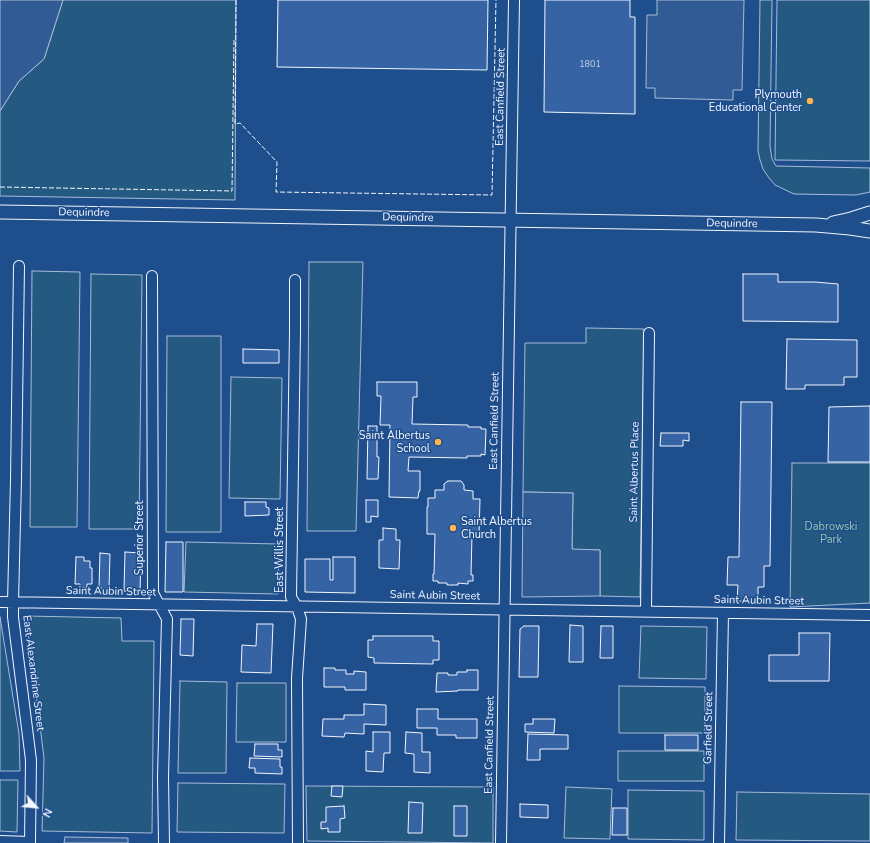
<!DOCTYPE html>
<html>
<head>
<meta charset="utf-8">
<style>
  body { margin:0 }
  #map { position:relative; width:870px; height:843px; overflow:hidden; background:#1f4e8c; font-family:"Nunito Sans",sans-serif }
  canvas { display:block }
  .north { position:absolute; left:16px; top:787px; width:40px; height:40px; -webkit-text-stroke:3px #1f4e8c; paint-order:stroke; rotate:117deg; font-size:11px; font-weight:700; line-height:16px; text-align:center; color:#f2f6ff }
  .north::after { content:''; display:block; margin:auto; width:14px; height:18px; background:#f2f6ff; clip-path:polygon(50% 0,100% 100%,50% 72%,0 100%) }
</style>
</head>
<body>
<div id="map">
<canvas width="870" height="843"></canvas>
<div class="north">N</div>
</div>
<script>
const c = document.querySelector('canvas').getContext('2d');
c.lineJoin = 'round';
function fillPath(path, color) { c.fillStyle = color; c.fill(path, 'evenodd'); }
const shape = rows => new Path2D(rows.map(r => 'M' + r).join(''));
function trace(path, color, width, dash) { c.strokeStyle = color; c.lineWidth = width; c.lineCap = dash ? 'butt' : 'round'; c.setLineDash(dash || []); c.stroke(path); }
function write(font, color, halo, rows, align = 'center') {
  c.font = font + ' "Nunito Sans",sans-serif'; c.lineWidth = 3; c.setLineDash([]); c.textBaseline = 'middle'; c.strokeStyle = halo; c.fillStyle = color; for (const [text, x, y, turn = 0] of rows) {
    c.save(); c.translate(x, y); c.rotate((+turn || 0) * Math.PI / 180); c.textAlign = isNaN(turn) ? turn : align; if (halo) c.strokeText(text, 0, 0); c.fillText(text, 0, 0); c.restore();
  }
}
const green = shape([
  [63,0,236,0,235,200,0,196,0,111,19,81,44,59,63,0],
  [760,0,772,0,770,146,772,159,776,166,870,168,870,192,856,195,794,194,775,185,769,178,763,169,760,160,758,151,760,0],
  [777,0,870,0,870,161,775,160,777,0],
  [309,262,363,262,356,531,307,531,309,262],
  [32,271,80,272,77,527,30,527,32,271],
  [91,274,142,275,139,529,89,529,91,274],
  [586,328,644,329,640,597,600,596,600,550,572,550,573,493,523,492,525,343,586,343,586,328],
  [167,336,221,336,221,532,166,532,167,336],
  [231,377,282,378,280,499,229,498,231,377],
  [792,463,870,463,870,603,790,607,792,463],
  [186,542,279,544,278,594,184,592,186,542],
  [26,616,121,618,122,641,154,641,152,833,42,831,44,758,26,616],
  [0,617,19,734,20,771,0,771,0,617],
  [641,626,707,627,706,679,639,678,641,626],
  [180,681,227,682,226,773,178,773,180,681],
  [237,683,286,683,286,742,236,742,237,683],
  [619,686,705,687,705,733,619,733,619,686],
  [618,751,704,751,704,781,618,781,618,751],
  [0,780,18,780,17,832,0,831,0,780],
  [178,783,285,784,284,833,177,832,178,783],
  [306,786,493,787,493,843,307,841,306,786],
  [566,787,612,789,610,839,564,838,566,787],
  [628,790,704,791,704,840,628,839,628,790],
  [737,792,870,794,870,841,736,840,737,792]
]);
fillPath(green, '#245a82');
trace(green, '#a8bbd7', 1);
const parking = shape([
  [0,0,63,0,44,59,19,81,0,111,0,0],
  [657,0,744,0,742,90,733,90,733,100,655,98,655,88,646,88,647,15,657,15,657,0],
  [523,492,573,493,572,549,600,550,600,596,522,597,523,492],
  [65,837,128,838,128,843,64,843,65,837]
]);
fillPath(parking, '#305b95');
trace(parking, '#a8bbd7', 1);
const building = shape([
  [278,0,488,0,487,70,277,67,278,0],
  [545,0,630,0,630,17,635,17,635,114,544,112,545,0],
  [743,274,778,274,778,282,815,282,838,284,838,322,743,321,743,274],
  [787,339,857,340,857,377,844,377,844,385,805,385,805,389,786,389,787,339],
  [243,349,279,350,279,363,243,363,243,349],
  [377,382,417,382,417,397,413,397,412,424,468,425,468,427,481,427,481,429,486,429,485,455,481,454,481,456,467,456,467,458,409,457,408,471,420,471,420,491,419,491,418,498,389,497,390,425,380,425,381,396,377,396,377,382],
  [741,402,772,402,770,566,764,566,764,587,758,587,758,602,737,601,738,585,727,585,728,557,739,557,741,402],
  [870,406,870,462,828,462,829,407,870,406],
  [368,426,377,426,377,457,379,457,378,479,367,479,368,426],
  [661,433,689,433,689,441,683,440,683,446,660,446,661,433],
  [448,481,461,481,464,485,464,490,473,491,473,499,480,499,479,535,472,535,471,575,473,575,473,581,468,581,468,584,458,583,458,585,447,585,447,583,438,583,438,581,433,581,433,574,434,574,435,534,427,534,427,507,428,507,428,498,435,498,435,490,444,490,444,484,448,481],
  [366,500,378,500,378,517,371,516,371,522,366,522,366,500],
  [245,502,266,502,266,507,269,508,269,515,245,516,245,502],
  [383,528,396,529,396,540,400,540,399,569,379,568,379,540,383,540,383,528],
  [166,542,183,542,183,592,165,592,166,542],
  [125,552,141,553,140,592,124,591,125,552],
  [100,553,110,554,109,589,99,588,100,553],
  [76,557,84,557,84,561,90,561,90,568,92,568,92,584,87,584,87,588,80,588,80,584,75,584,76,557],
  [333,557,355,557,355,593,305,592,305,559,330,559,330,580,333,580,333,557],
  [181,619,194,619,193,656,180,655,181,619],
  [257,624,273,624,271,673,241,672,242,645,256,646,257,624],
  [570,625,583,626,583,662,569,662,570,625],
  [524,626,539,626,538,677,519,677,520,629,524,626],
  [601,626,613,626,613,658,600,658,601,626],
  [799,633,830,633,829,681,769,681,769,655,799,655,799,633],
  [373,636,433,636,433,641,439,641,439,660,433,660,433,664,374,663,374,658,368,657,368,640,373,640,373,636],
  [324,668,335,668,335,670,346,670,346,674,354,674,354,671,366,672,366,690,345,690,345,687,324,687,324,668],
  [467,670,478,670,478,690,458,690,458,691,436,692,437,673,448,673,448,675,457,675,457,672,467,672,467,670],
  [364,704,386,705,386,725,364,724,364,734,345,733,344,737,322,736,323,719,344,719,344,715,364,715,364,704],
  [417,709,438,709,438,719,477,719,477,738,456,738,456,735,437,735,437,728,417,728,417,709],
  [533,719,555,719,554,733,525,732,525,724,533,724,533,719],
  [373,732,390,732,390,753,384,753,383,772,366,771,366,751,373,752,373,732],
  [406,732,422,733,422,752,430,752,430,773,414,772,414,754,405,753,406,732],
  [528,734,568,735,568,749,540,749,540,760,527,760,528,734],
  [665,735,698,735,698,750,665,750,665,735],
  [255,744,278,744,278,750,282,750,282,757,254,756,255,744],
  [250,758,280,759,280,767,282,767,282,774,255,773,255,768,249,768,250,758],
  [332,786,343,786,342,797,331,796,332,786],
  [409,802,423,803,422,833,408,833,409,802],
  [520,804,548,805,548,818,520,817,520,804],
  [344,806,345,818,340,819,340,832,328,832,328,828,321,829,321,822,326,822,326,807,344,806],
  [454,806,467,806,467,836,454,836,454,806],
  [613,808,627,808,627,835,612,835,613,808]
]);
fillPath(building, '#3563a3');
trace(building, '#f2f6ff', 1);
const minor = shape([
  [19,266,16,479,13,602,13,617,31,760,30,843],
  [152,276,153,593,167,619,163,777,164,843],
  [295,280,295,331,291,597,297,607,301,619,297,678,298,843],
  [0,602,870,615],
  [646,611,649,333],
  [0,841,30,842],
  [501,843,514,0],
  [719,843,723,613]
]);
const tertiary = shape([
  [0,212,816,225,850,228,870,231],
  [833,223,851,219,870,213]
]);
trace(minor, '#f2f6ff', 12);
trace(tertiary, '#f2f6ff', 15);
trace(minor, '#1f4e8c', 10);
trace(tertiary, '#1f4e8c', 13);
trace(shape([
  [236,0,235,124,240,123,277,162,276,192,492,195,496,0],
  [0,187,232,191,234,40]
]), '#f2f6ff', 1, [5, 2]);
for (const [x, y, r, color] of [
  [810,101,4,"#ffb74d"],
  [438,442,4,"#ffb74d"],
  [453,528,4,"#ffb74d"]
]) { const dot = new Path2D(); dot.arc(x, y, r, 0, 2 * Math.PI); c.fillStyle = color; c.fill(dot); trace(dot, '#1f4e8c', 1.5); }
write('9px', '#c3d1e8', null, [
  ["1801",590,65]
]);
write('11px', '#f2f6ff', '#1f4e8c', [
  ["Plymouth",802,95],
  ["Educational Center",802,108],
  ["Saint Albertus",430,436],
  ["School",430,449],
  ["Saint Albertus",461,522,"left"],
  ["Church",461,535,"left"]
], 'right');
write('11px', '#f2f6ff', '#1f4e8c', [
  ["East Canfield Street",501,97,-89],
  ["Dequindre",84,213,1],
  ["Dequindre",408,218,1],
  ["Dequindre",732,224,1],
  ["East Canfield Street",495,421,-89],
  ["Saint Albertus Place",635,472,-89],
  ["Superior Street",140,538,-90],
  ["East Willis Street",280,550,-90],
  ["Saint Aubin Street",111,592,1],
  ["Saint Aubin Street",435,596,1],
  ["Saint Aubin Street",759,601,1],
  ["East Alexandrine Street",33,673,83],
  ["Garfield Street",709,728,-89],
  ["East Canfield Street",490,745,-89]
]);
write('11px', '#97c8a6', '#1f4e8c', [
  ["Dabrowski",831,527],
  ["Park",831,540]
]);
</script>
</body>
</html>
